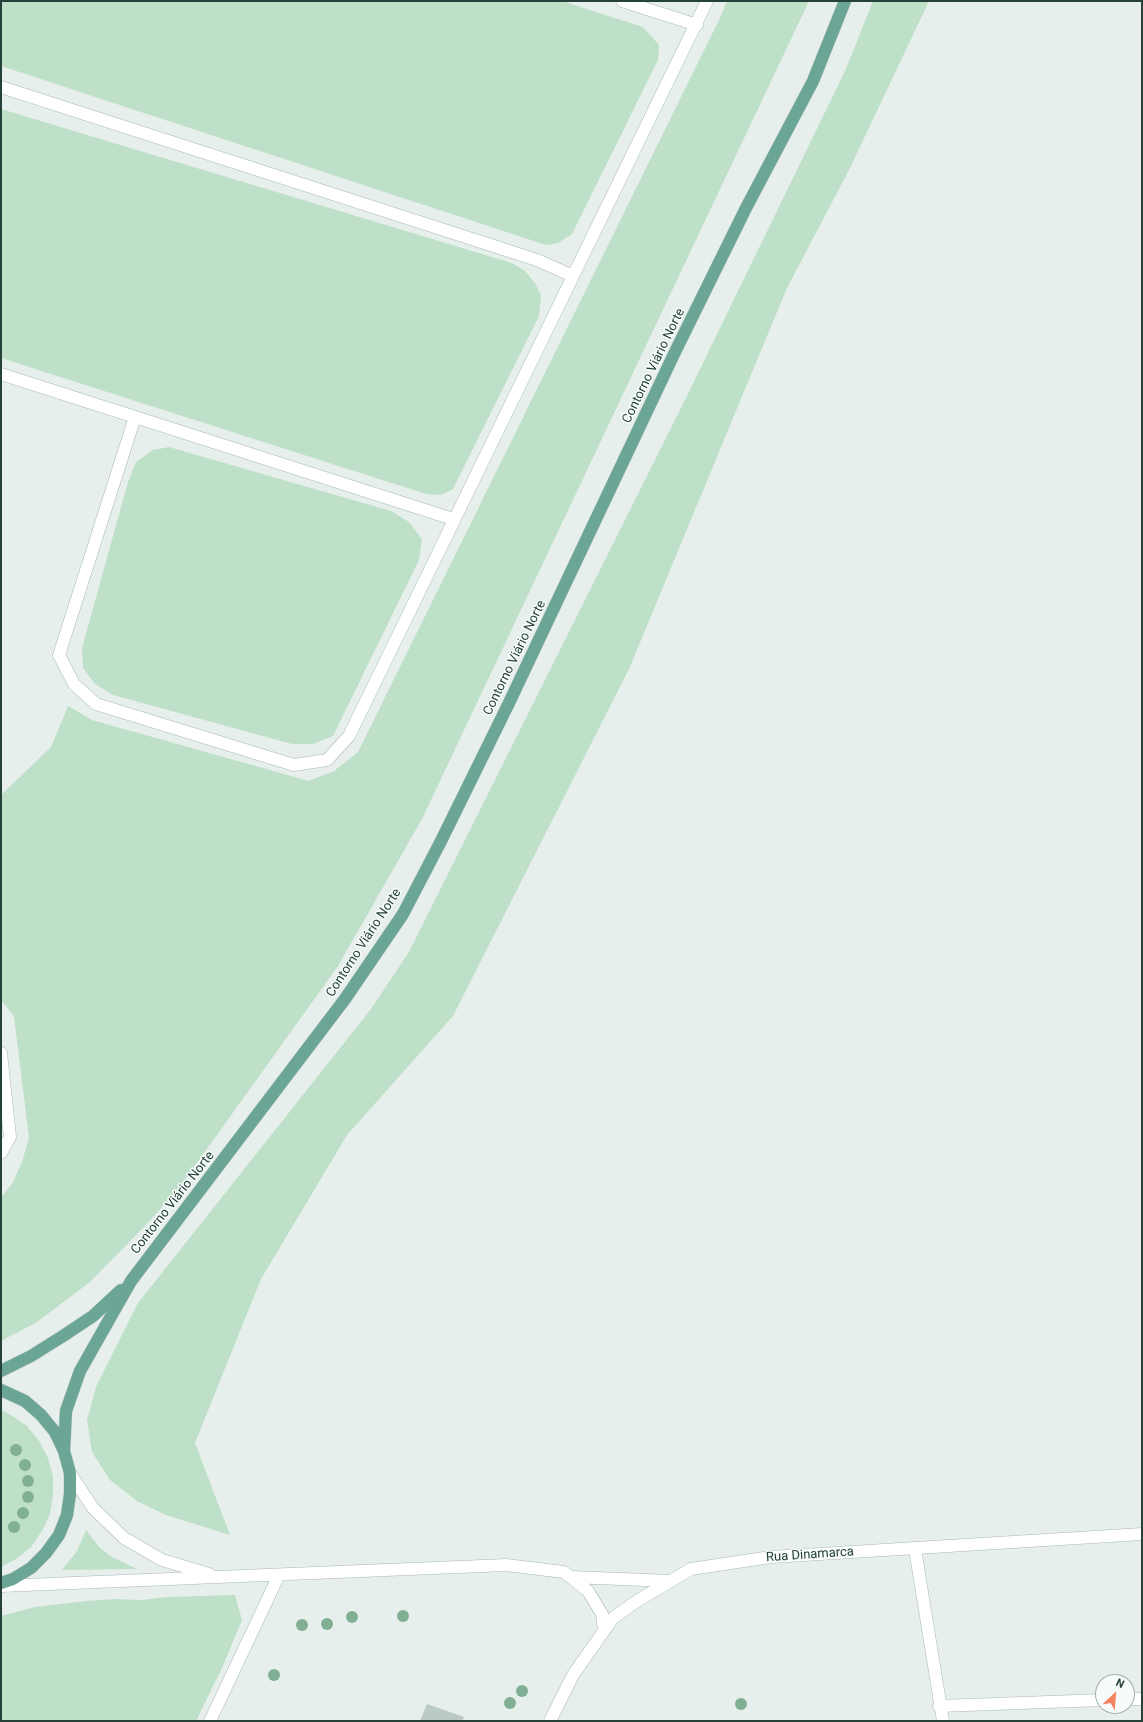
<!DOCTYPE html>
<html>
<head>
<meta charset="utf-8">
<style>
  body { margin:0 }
  #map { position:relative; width:1143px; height:1722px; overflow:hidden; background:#e6efeb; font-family:Roboto,sans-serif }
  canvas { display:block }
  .frame { position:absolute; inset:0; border:2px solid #24423a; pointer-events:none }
  .north { position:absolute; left:1095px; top:1674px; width:40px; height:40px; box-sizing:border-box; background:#f7fbf9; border:1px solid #a3b1ad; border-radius:50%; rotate:26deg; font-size:11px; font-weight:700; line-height:16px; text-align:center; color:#24423a }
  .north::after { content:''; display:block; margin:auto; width:14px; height:18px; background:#f4845f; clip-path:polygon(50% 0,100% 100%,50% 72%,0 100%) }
</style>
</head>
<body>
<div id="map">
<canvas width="1143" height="1722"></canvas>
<div class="frame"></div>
<div class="north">N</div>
</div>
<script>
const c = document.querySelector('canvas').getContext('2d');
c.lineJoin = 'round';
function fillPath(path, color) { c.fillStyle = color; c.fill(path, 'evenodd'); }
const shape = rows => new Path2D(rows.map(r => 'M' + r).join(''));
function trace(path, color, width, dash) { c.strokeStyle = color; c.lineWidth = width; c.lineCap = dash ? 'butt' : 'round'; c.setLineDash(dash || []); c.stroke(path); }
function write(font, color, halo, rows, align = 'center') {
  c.font = font + ' Roboto,sans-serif'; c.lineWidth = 3; c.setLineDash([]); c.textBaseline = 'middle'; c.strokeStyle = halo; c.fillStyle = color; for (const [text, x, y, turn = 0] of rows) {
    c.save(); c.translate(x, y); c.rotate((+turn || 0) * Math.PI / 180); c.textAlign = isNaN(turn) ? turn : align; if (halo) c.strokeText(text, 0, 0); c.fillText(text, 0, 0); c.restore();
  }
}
fillPath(shape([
  [1,1,562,1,643,27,659,45,658,60,572,234,558,243,546,245,1,66],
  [727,1,809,1,422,819,338,966,179,1188,145,1226,90,1282,37,1322,1,1341,1,1198,13,1182,22,1162,29,1138,14,1016,1,1000,1,795,51,747,68,706,92,720,309,781,334,771,358,752,719,20],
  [873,1,929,1,849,170,787,288,629,669,453,1016,347,1135,261,1279,195,1443,230,1535,166,1515,137,1501,110,1480,92,1452,87,1420,96,1387,138,1303,371,1009,409,952,683,404,846,69],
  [1,109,512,263,525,271,535,283,541,295,539,316,453,489,441,495,426,494,1,358],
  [169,447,391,511,409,522,422,539,419,560,333,736,313,744,292,744,113,695,95,684,83,668,82,648,128,482,136,462,153,450],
  [1,1410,11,1415,27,1426,39,1441,48,1458,53,1476,53,1495,50,1514,42,1531,31,1547,16,1559,1,1567],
  [86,1530,100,1548,112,1557,137,1569,62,1570,77,1551],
  [235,1595,242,1620,222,1668,196,1721,1,1721,1,1616,35,1607,87,1601,115,1599,141,1600,167,1597]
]), '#bfe0c8');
fillPath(shape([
  [427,1704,464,1717,462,1721,420,1721]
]), '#bbcac4');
const service = shape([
  [915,1549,943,1721],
  [1127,1699,1142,1699],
  [939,1706,1103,1700]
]);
const minor = shape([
  [622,1,697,25],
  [1,87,537,260,573,276],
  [1,374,453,519],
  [135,417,59,655,74,684,96,704,294,765,327,760,349,736,707,1],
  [1,1053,10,1137,1,1153],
  [70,1473,93,1508,124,1538,162,1560,209,1574],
  [570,1577,671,1581],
  [1,1586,506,1565,564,1572,588,1591,602,1614,604,1631],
  [210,1721,279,1575],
  [550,1721,573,1675,613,1618,637,1601,691,1569,771,1557,1142,1534]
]);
const primary = shape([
  [1,1371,31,1356,63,1336,93,1316,121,1290],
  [1,1390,25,1401,41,1415,55,1432,64,1451,70,1473,70,1494,67,1515,59,1535,46,1553,31,1568,13,1579,1,1583],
  [64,1451,66,1411,80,1371,131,1281,345,999,403,914,441,841,508,705,675,352,746,208,813,81,845,1]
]);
trace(service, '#a8b8b2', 13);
trace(minor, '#a8b8b2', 13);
trace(primary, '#c2cac8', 13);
trace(service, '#fff', 12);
trace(minor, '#fff', 12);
trace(primary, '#6aa596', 12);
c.fillStyle = '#80af93';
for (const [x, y] of [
  [16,1450],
  [25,1465],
  [28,1481],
  [28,1497],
  [23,1513],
  [14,1527],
  [403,1616],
  [352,1617],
  [327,1624],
  [302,1625],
  [274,1675],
  [522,1691],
  [510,1703],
  [741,1704]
]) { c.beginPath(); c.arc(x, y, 6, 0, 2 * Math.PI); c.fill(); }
write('13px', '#24423a', '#f7fbf9', [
  ["Contorno Viário Norte",654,366,-64],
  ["Contorno Viário Norte",515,658,-64],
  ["Contorno Viário Norte",364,943,-57],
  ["Contorno Viário Norte",173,1203,-52],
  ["Rua Dinamarca",810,1555,-4]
]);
</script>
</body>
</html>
